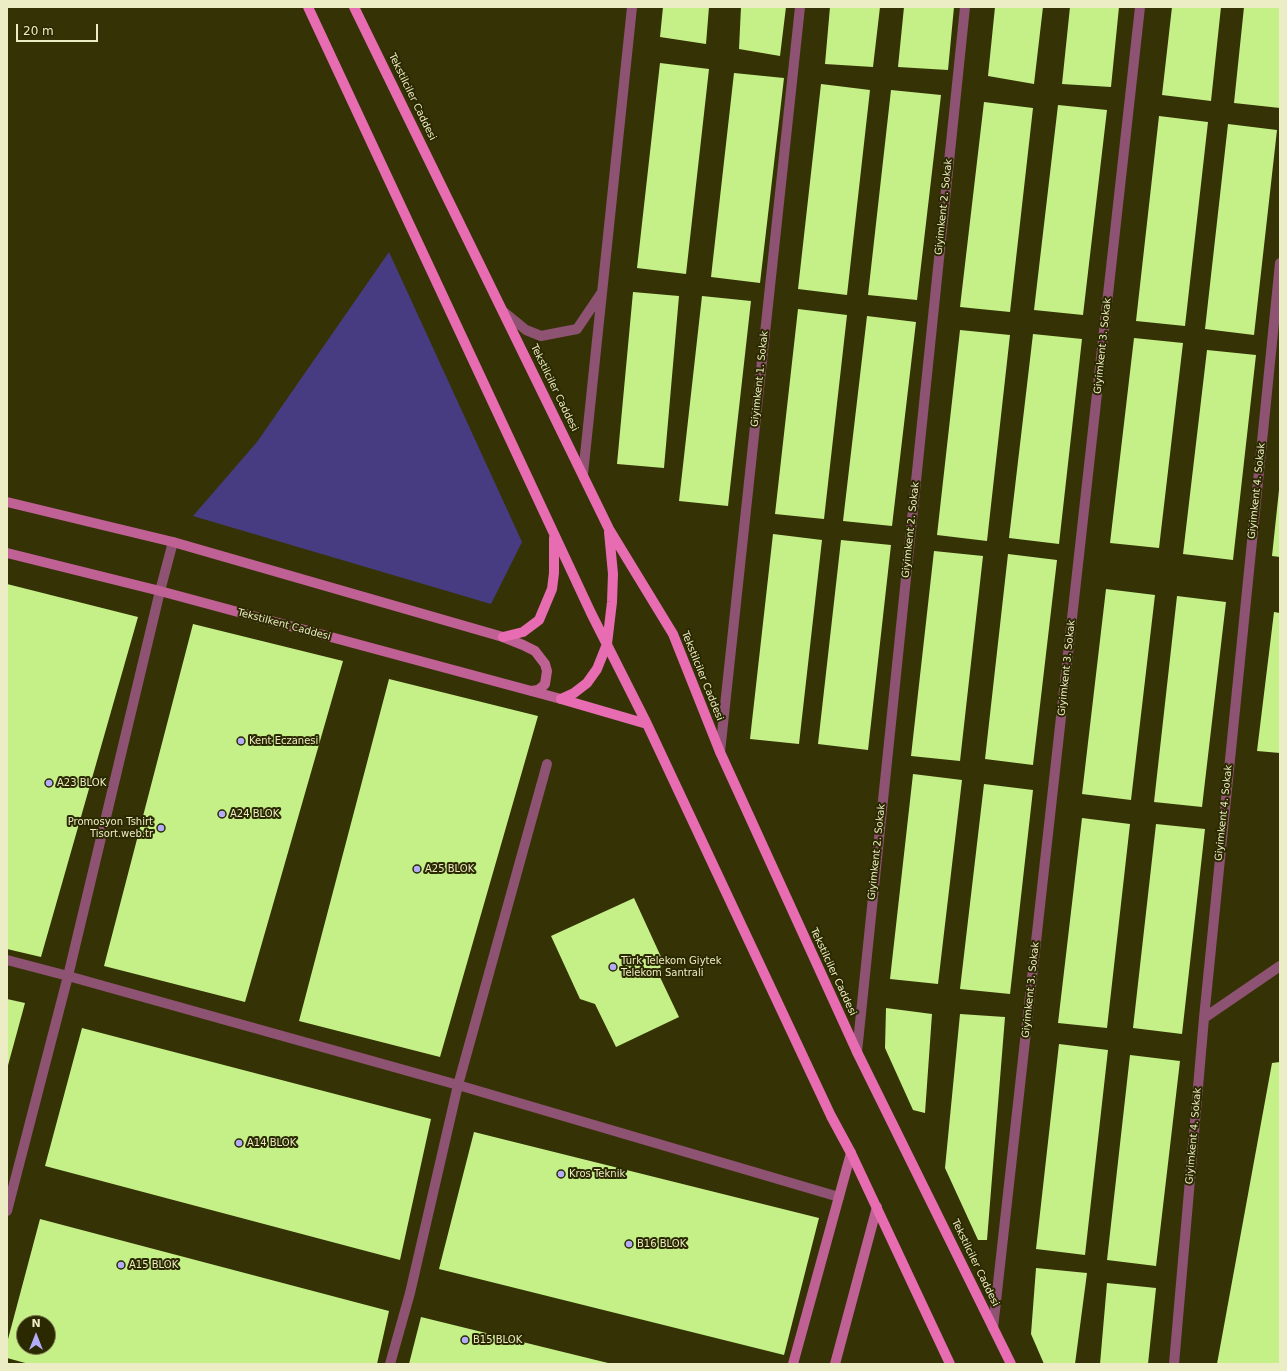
<!DOCTYPE html>
<html>
<head>
<meta charset="utf-8">
<style>
  body { margin:0 }
  #map { position:relative; width:1287px; height:1371px; overflow:hidden; background:#353305; font-family:"DejaVu Sans",sans-serif }
  canvas { display:block }
  .frame { position:absolute; inset:0; border:8px solid #ededc5; pointer-events:none }
  .north { position:absolute; left:16px; top:1315px; width:40px; height:40px; box-sizing:border-box; background:#2b2900; border:1px solid #79774f; border-radius:50%; rotate:0deg; font-size:11px; font-weight:700; line-height:16px; text-align:center; color:#ededc5 }
  .north::after { content:''; display:block; margin:auto; width:14px; height:18px; background:#b3adf9; clip-path:polygon(50% 0,100% 100%,50% 72%,0 100%) }
  .scale { position:absolute; left:16px; top:24px; width:82px; height:18px; box-sizing:border-box; border:2px solid #ededc5; border-top:0; padding-left:5px; font-size:12px; line-height:14px; white-space:nowrap; color:#ededc5; -webkit-text-stroke:3px #2b2900; paint-order:stroke }
</style>
</head>
<body>
<div id="map">
<canvas width="1287" height="1371"></canvas>
<div class="frame"></div>
<div class="north">N</div>
<div class="scale">20 m</div>
</div>
<script>
const c = document.querySelector('canvas').getContext('2d');
c.lineJoin = 'round';
function fillPath(path, color) { c.fillStyle = color; c.fill(path, 'evenodd'); }
const shape = rows => new Path2D(rows.map(r => 'M' + r).join(''));
function trace(path, color, width, dash) { c.strokeStyle = color; c.lineWidth = width; c.lineCap = dash ? 'butt' : 'round'; c.setLineDash(dash || []); c.stroke(path); }
function write(font, color, halo, rows, align = 'center') {
  c.font = font + ' "DejaVu Sans",sans-serif'; c.lineWidth = 4; c.setLineDash([]); c.textBaseline = 'middle'; c.strokeStyle = halo; c.fillStyle = color; for (const [text, x, y, turn = 0] of rows) {
    c.save(); c.translate(x, y); c.rotate((+turn || 0) * Math.PI / 180); c.textAlign = isNaN(turn) ? turn : align; if (halo) c.strokeText(text, 0, 0); c.fillText(text, 0, 0); c.restore();
  }
}
fillPath(shape([
  [389,252,522,542,491,604,193,516,257,442]
]), '#473c81');
fillPath(shape([
  [663,7,709,7,706,44,660,37],
  [741,7,786,7,780,56,739,49],
  [830,7,880,7,873,67,825,64],
  [904,7,954,7,948,70,898,67],
  [995,7,1043,7,1034,84,988,76],
  [1070,7,1119,7,1111,87,1062,84],
  [1172,7,1221,7,1211,101,1162,95],
  [1244,7,1280,7,1280,108,1234,103],
  [660,63,709,69,686,274,637,268],
  [734,73,784,78,760,283,711,277],
  [821,84,870,90,847,295,798,289],
  [891,90,941,95,917,300,868,295],
  [984,102,1033,108,1010,312,960,307],
  [1058,105,1107,110,1083,315,1034,310],
  [1159,116,1208,122,1185,326,1136,321],
  [1228,124,1277,130,1254,335,1205,329],
  [633,292,679,296,664,468,617,464],
  [702,296,751,301,728,506,679,501],
  [798,309,847,315,824,519,775,514],
  [867,316,916,322,892,526,843,521],
  [960,330,1010,335,987,541,937,535],
  [1033,334,1082,339,1059,544,1009,538],
  [1134,338,1183,343,1159,548,1110,543],
  [1207,350,1256,355,1233,560,1183,554],
  [1279,490,1280,490,1280,557,1272,556],
  [773,534,822,540,799,744,750,739],
  [841,540,891,545,868,750,818,744],
  [934,551,983,556,960,761,911,756],
  [1008,554,1057,560,1033,765,985,759],
  [7,584,138,617,41,957,7,949],
  [1106,589,1155,595,1131,800,1082,794],
  [1177,596,1226,602,1202,807,1154,802],
  [1274,612,1280,613,1280,753,1257,751],
  [193,624,343,661,245,1002,104,966],
  [389,679,538,716,440,1057,299,1021],
  [913,774,962,780,938,984,890,979],
  [984,784,1033,790,1010,994,960,989],
  [1082,818,1130,824,1107,1028,1058,1023],
  [1156,824,1205,829,1182,1034,1133,1028],
  [634,898,662,959,659,975,679,1017,616,1047,595,1004,580,999,551,936],
  [7,999,25,1003,7,1069],
  [886,1008,932,1014,925,1113,913,1110,885,1048],
  [960,1014,1005,1017,987,1240,978,1240,945,1168],
  [82,1028,431,1119,400,1260,45,1166],
  [1059,1044,1108,1050,1085,1255,1036,1249],
  [1130,1055,1180,1061,1156,1266,1107,1260],
  [1280,1062,1280,1364,1217,1364,1272,1063],
  [474,1132,819,1218,784,1355,439,1269],
  [40,1219,389,1311,377,1364,29,1364,7,1358,7,1343],
  [24,1323,48,1323,48,1347,24,1347],
  [1036,1268,1087,1273,1075,1364,1044,1364,1031,1334],
  [1107,1283,1156,1288,1148,1364,1100,1364],
  [421,1317,608,1363,608,1364,409,1364]
]), '#c5f088');
trace(shape([
  [504,312,526,330,541,336,577,329,602,292],
  [583,474,632,7],
  [720,752,800,7],
  [7,960,68,976,458,1085,839,1197],
  [1204,1018,1280,966],
  [857,1052,965,7],
  [7,1211,68,976,160,591,173,542],
  [993,1328,1140,7],
  [390,1364,410,1293,458,1085,547,764],
  [1174,1364,1204,1018,1280,263]
]), '#8e5272', 10);
trace(shape([
  [7,502,173,542,503,637,523,645,535,651,545,664,547,671,545,684,542,687,538,690,531,691],
  [7,553,160,591,561,699],
  [793,1364,851,1153],
  [835,1364,877,1207]
]), '#c06196', 10);
trace(shape([
  [308,7,591,613,647,724,831,1116,851,1153,950,1364],
  [354,7,609,529,673,634,720,752,857,1052,1011,1364],
  [503,637,523,632,539,620,552,589,554,573,554,538],
  [561,699,574,693,587,683,597,669,607,644,612,602,613,574,609,532],
  [561,699,647,724]
]), '#e76cb2', 10);
for (const [x, y, r, color] of [
  [241,741,4,"#b3adf9"],
  [49,783,4,"#b3adf9"],
  [222,814,4,"#b3adf9"],
  [161,828,4,"#b3adf9"],
  [417,869,4,"#b3adf9"],
  [613,967,4,"#b3adf9"],
  [239,1143,4,"#b3adf9"],
  [561,1174,4,"#b3adf9"],
  [629,1244,4,"#b3adf9"],
  [121,1265,4,"#b3adf9"],
  [465,1340,4,"#b3adf9"]
]) { const dot = new Path2D(); dot.arc(x, y, r, 0, 2 * Math.PI); c.fillStyle = color; c.fill(dot); trace(dot, '#2b2900', 1.5); }
write('10px', '#ededc5', '#2b2900', [
  ["Tekstilciler Caddesi",412,97,64],
  ["Giyimkent 2. Sokak",944,207,-84],
  ["Giyimkent 3. Sokak",1103,346,-84],
  ["Giyimkent 1. Sokak",760,379,-84],
  ["Tekstilciler Caddesi",554,388,64],
  ["Giyimkent 4. Sokak",1257,491,-84],
  ["Giyimkent 2. Sokak",911,530,-84],
  ["Tekstilkent Caddesi",284,625,15],
  ["Giyimkent 3. Sokak",1067,668,-84],
  ["Tekstilciler Caddesi",702,676,68],
  ["Giyimkent 4. Sokak",1224,813,-84],
  ["Giyimkent 2. Sokak",877,852,-84],
  ["Tekstilciler Caddesi",833,972,65],
  ["Giyimkent 3. Sokak",1031,990,-84],
  ["Giyimkent 4. Sokak",1194,1136,-85],
  ["Tekstilciler Caddesi",975,1263,64]
]);
write('10px', '#ededc5', '#2b2900', [
  ["Kent Eczanesi",249,741],
  ["A23 BLOK",57,783],
  ["A24 BLOK",230,814],
  ["Promosyon Tshirt",153,822,"right"],
  ["Tisort.web.tr",153,834,"right"],
  ["A25 BLOK",425,869],
  ["Türk Telekom Giytek",621,961],
  ["Telekom Santrali",621,973],
  ["A14 BLOK",247,1143],
  ["Kros Teknik",569,1174],
  ["B16 BLOK",637,1244],
  ["A15 BLOK",129,1265],
  ["B15 BLOK",473,1340]
], 'left');
</script>
</body>
</html>
